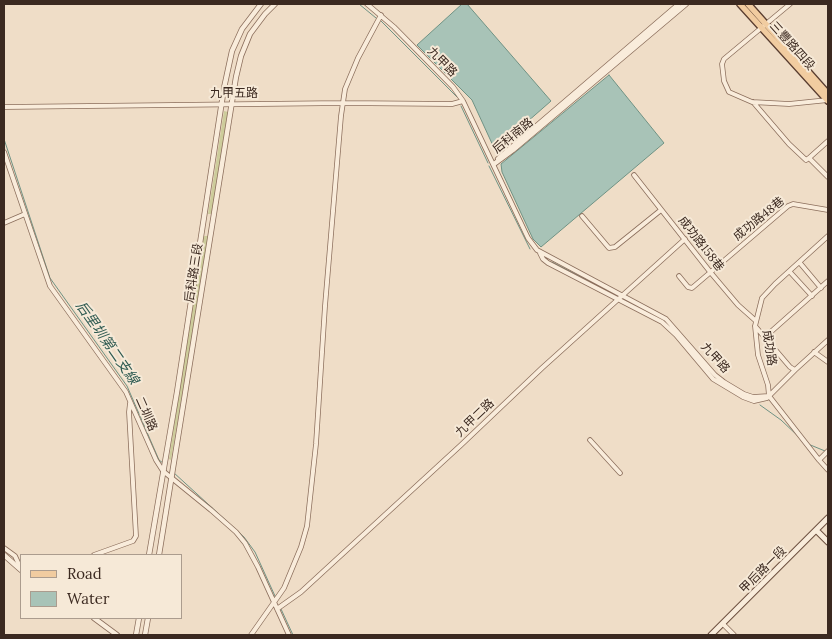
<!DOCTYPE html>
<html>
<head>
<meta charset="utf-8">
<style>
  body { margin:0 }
  #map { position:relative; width:832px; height:639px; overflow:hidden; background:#efddc7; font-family:Lora,serif }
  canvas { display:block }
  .frame { position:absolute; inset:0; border:5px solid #3b2920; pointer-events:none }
  .legend { position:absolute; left:20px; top:554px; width:162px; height:65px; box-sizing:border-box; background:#f6e9d7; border:1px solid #ab9c8e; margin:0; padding:6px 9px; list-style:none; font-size:15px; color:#3b2920 }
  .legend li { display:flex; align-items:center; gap:10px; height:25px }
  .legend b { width:25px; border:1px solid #ab9c8e }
</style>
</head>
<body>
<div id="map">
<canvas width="832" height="639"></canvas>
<div class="frame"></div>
<ul class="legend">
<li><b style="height:6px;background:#f1cca0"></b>Road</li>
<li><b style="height:14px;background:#a8c3b7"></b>Water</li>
</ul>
</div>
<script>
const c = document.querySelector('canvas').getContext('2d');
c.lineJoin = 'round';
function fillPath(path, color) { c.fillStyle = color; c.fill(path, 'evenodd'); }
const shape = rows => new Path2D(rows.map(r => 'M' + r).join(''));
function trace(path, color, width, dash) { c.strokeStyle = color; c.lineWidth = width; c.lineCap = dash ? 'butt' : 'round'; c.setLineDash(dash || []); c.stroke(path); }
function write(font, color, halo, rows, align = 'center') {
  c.font = font + ' Lora,"Noto Sans TC",serif'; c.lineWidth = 4; c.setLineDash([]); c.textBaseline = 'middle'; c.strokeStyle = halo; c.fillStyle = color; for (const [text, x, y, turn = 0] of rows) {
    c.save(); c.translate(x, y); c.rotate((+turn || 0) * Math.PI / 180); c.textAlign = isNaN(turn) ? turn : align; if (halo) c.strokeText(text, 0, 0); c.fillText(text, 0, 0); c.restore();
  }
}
fillPath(shape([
  [224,111,228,112,212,214,208,214],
  [203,236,209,236,171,460,169,459]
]), '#cdcc9b');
const water = shape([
  [462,4,467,4,551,101,495,150,472,100,417,45,462,4],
  [609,75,664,143,541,247,533,239,502,172,501,164,609,75]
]);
fillPath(water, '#a8c3b7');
trace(water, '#6f9284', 1);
trace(shape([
  [359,4,376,18],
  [381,21,457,97],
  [461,106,488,163],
  [4,139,50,278,127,386,159,460,163,463],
  [489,166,530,249],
  [552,262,616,295],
  [626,300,639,306],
  [709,372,717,379],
  [760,405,781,420,799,437],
  [808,444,825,451],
  [173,472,244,537,255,552,275,596],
  [281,609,293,635]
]), '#6f9284', 1);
const minor = shape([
  [367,4,394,27,453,87,463,101,528,238,537,250,666,319,715,375,724,382,744,394,753,397,769,396],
  [790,4,724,59,722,64,724,81,729,92,752,102,789,104,828,100],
  [753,102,789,144,806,160,809,158,828,177],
  [4,107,343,103,452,104,463,101],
  [4,152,50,286,126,392,156,460,163,471,211,510,236,532,245,543,258,567,289,635],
  [809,158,828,141],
  [634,175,711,273,738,305,756,321],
  [582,216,609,248,615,247,661,210],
  [4,223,25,214],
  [828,236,775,284,762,298,755,326,758,355,768,385,769,396,819,460,828,470],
  [540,253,543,259,548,263,662,322,676,335,713,379,743,397,754,401,767,398,795,370,828,340],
  [800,263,821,288],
  [790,272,812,296],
  [679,276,688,287,692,288,788,206,793,204,828,210],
  [755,326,790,367,795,370],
  [765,337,828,281],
  [814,352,828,362],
  [590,440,620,473],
  [819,460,828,451],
  [4,548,15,556,21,569],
  [94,555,133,541,136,536,129,412,130,403],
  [277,609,301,592,461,445,542,368,685,239],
  [723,624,734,635],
  [251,635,284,588,301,547,307,526,316,444,325,306,341,116,345,89,358,58,381,15]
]);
const tertiary = shape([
  [498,159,679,4],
  [494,164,513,150,686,4],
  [4,555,21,570],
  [149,555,177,392,224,88,232,51,242,29,261,4],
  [159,555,236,77,241,56,250,34,265,14,275,4],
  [94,618,117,635],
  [136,635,139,618],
  [145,635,148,618]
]);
const secondary = shape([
  [816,530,828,542],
  [711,635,828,518]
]);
const primary = shape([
  [740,4,828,101],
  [748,4,828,94]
]);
trace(minor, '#8b6e5c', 5.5);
trace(tertiary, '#8b6e5c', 6);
trace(secondary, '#6d4f3f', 7);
trace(primary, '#593d30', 8);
trace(minor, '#f9ecdb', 4);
trace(tertiary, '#f9ecdb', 4.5);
trace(secondary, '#f9ecdb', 5);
trace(primary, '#f1cca0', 5.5);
write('12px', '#3b2920', '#f6e9d7', [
  ["三豐路四段",792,46,48],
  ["九甲路",442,62,46],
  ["九甲五路",234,94],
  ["后科南路",513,136,-39],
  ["成功路48巷",759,219,-39],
  ["成功路158巷",701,244,52],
  ["后科路三段",194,273,-81],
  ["成功路",769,348,81],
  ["九甲路",715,358,48],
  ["二圳路",146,414,66],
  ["九甲二路",475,418,-44],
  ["甲后路一段",763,570,-45]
]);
write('italic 14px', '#2f5b52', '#f6e9d7', [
  ["后里圳第二支線",107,343,55]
]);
</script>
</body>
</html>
